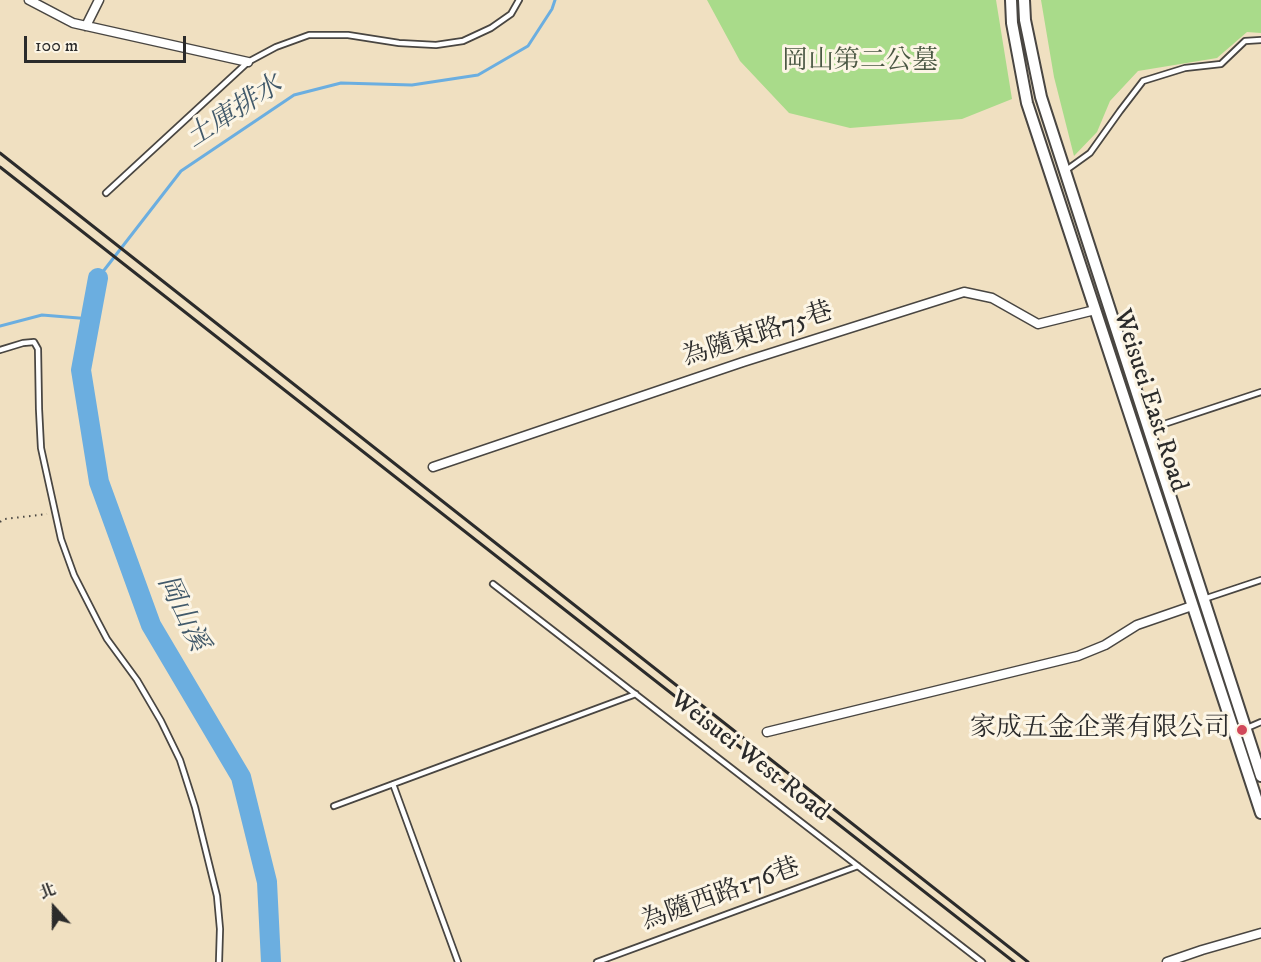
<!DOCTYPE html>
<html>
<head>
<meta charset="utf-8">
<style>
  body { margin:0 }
  #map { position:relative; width:1261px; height:962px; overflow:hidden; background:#f0e0c1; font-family:"IM FELL DW Pica","Noto Serif TC",serif }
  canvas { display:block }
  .north { position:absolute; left:24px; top:878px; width:60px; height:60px; -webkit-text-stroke:4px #fcf5e5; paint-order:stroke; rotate:339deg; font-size:16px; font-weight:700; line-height:24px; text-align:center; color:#2b2b2b }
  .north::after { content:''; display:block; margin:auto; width:21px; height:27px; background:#2b2b2b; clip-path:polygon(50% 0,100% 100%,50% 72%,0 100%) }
  .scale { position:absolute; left:24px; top:36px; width:162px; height:27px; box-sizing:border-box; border:3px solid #2b2b2b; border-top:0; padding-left:8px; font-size:18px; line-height:21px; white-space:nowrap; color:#2b2b2b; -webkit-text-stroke:4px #fcf5e5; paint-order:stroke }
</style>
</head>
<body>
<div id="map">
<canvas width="1261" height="962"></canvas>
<div class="north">北</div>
<div class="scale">100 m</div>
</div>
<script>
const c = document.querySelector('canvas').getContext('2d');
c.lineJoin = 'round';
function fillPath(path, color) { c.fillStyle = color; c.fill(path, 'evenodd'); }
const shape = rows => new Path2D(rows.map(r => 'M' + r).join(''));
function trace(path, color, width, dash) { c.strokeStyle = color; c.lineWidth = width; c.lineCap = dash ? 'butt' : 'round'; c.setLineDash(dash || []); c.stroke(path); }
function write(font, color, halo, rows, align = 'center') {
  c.font = font + ' "IM FELL DW Pica","Noto Serif TC",serif'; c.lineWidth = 6; c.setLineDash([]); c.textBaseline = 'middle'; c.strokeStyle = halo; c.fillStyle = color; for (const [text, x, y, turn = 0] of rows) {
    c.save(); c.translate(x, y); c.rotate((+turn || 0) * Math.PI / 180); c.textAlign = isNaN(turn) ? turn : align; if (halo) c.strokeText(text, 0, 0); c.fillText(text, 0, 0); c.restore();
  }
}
fillPath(shape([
  [707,0,996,0,1012,99,962,119,850,128,789,113,740,61],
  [1041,0,1261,0,1261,33,1247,32,1217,58,1138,71,1110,101,1097,132,1074,156,1054,77]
]), '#a9db8a');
trace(shape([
  [98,278,181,171,294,95,341,83,412,85,478,75,528,46,552,9,555,0],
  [0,326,42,315,91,319]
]), '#6baee0', 3);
trace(shape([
  [98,278,81,370,99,482,151,625,241,777,267,882,271,962]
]), '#6baee0', 20);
const service = shape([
  [1065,171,1090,153,1120,111,1143,81,1185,68,1221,64,1245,41,1261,40],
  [106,193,248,62,276,47,309,35,348,35,399,43,436,45,463,41,491,28,511,14,519,0],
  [0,350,23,343,34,342,38,349,39,409,41,448,61,539,74,575,98,622,107,639,137,680,161,721,180,760,195,807,217,896,220,929,219,962],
  [1149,429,1261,392],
  [493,584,982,962],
  [1204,599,1261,580],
  [1247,728,1261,722],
  [393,784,458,962],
  [334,806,636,694],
  [597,962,858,866]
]);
const minor = shape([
  [29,0,73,23,248,62],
  [86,26,99,0],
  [433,467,743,362,964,292,992,298,1038,324,1095,310],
  [767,732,1078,656,1105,645,1137,625,1192,606],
  [1167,962,1202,950,1261,933]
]);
const tertiary = shape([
  [1011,0,1012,23,1027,103,1261,813],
  [1024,0,1025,20,1041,97,1261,776]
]);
trace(service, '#494642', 8);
trace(minor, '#494642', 11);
trace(tertiary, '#494642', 14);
trace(shape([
  [0,522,5,519,47,514]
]), '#494642', 2, [1.5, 4.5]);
trace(service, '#fff', 4.5);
trace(minor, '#fff', 8);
trace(tertiary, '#fff', 10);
trace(shape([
  [0,153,1028,962],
  [0,167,1014,962]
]), '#2b2b2b', 3);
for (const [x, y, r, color] of [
  [1242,730,6,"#d1495b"]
]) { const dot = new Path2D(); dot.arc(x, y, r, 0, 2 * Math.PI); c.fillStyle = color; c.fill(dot); trace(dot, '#fcf5e5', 2); }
write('26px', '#4a5743', '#fcf5e5', [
  ["岡山第二公墓",860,63]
]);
write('26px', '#2b2b2b', '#fcf5e5', [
  ["為隨東路75巷",758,336,-18],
  ["Weisuei East Road",1149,401,72],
  ["Weisuei West Road",749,757,38],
  ["為隨西路176巷",721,896,-20]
]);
write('26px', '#2b2b2b', '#fcf5e5', [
  ["家成五金企業有限公司",1230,730]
], 'right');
write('italic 27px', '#41596a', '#fcf5e5', [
  ["土庫排水",235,113,-33],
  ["岡山溪",181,614,64]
]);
</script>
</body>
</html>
